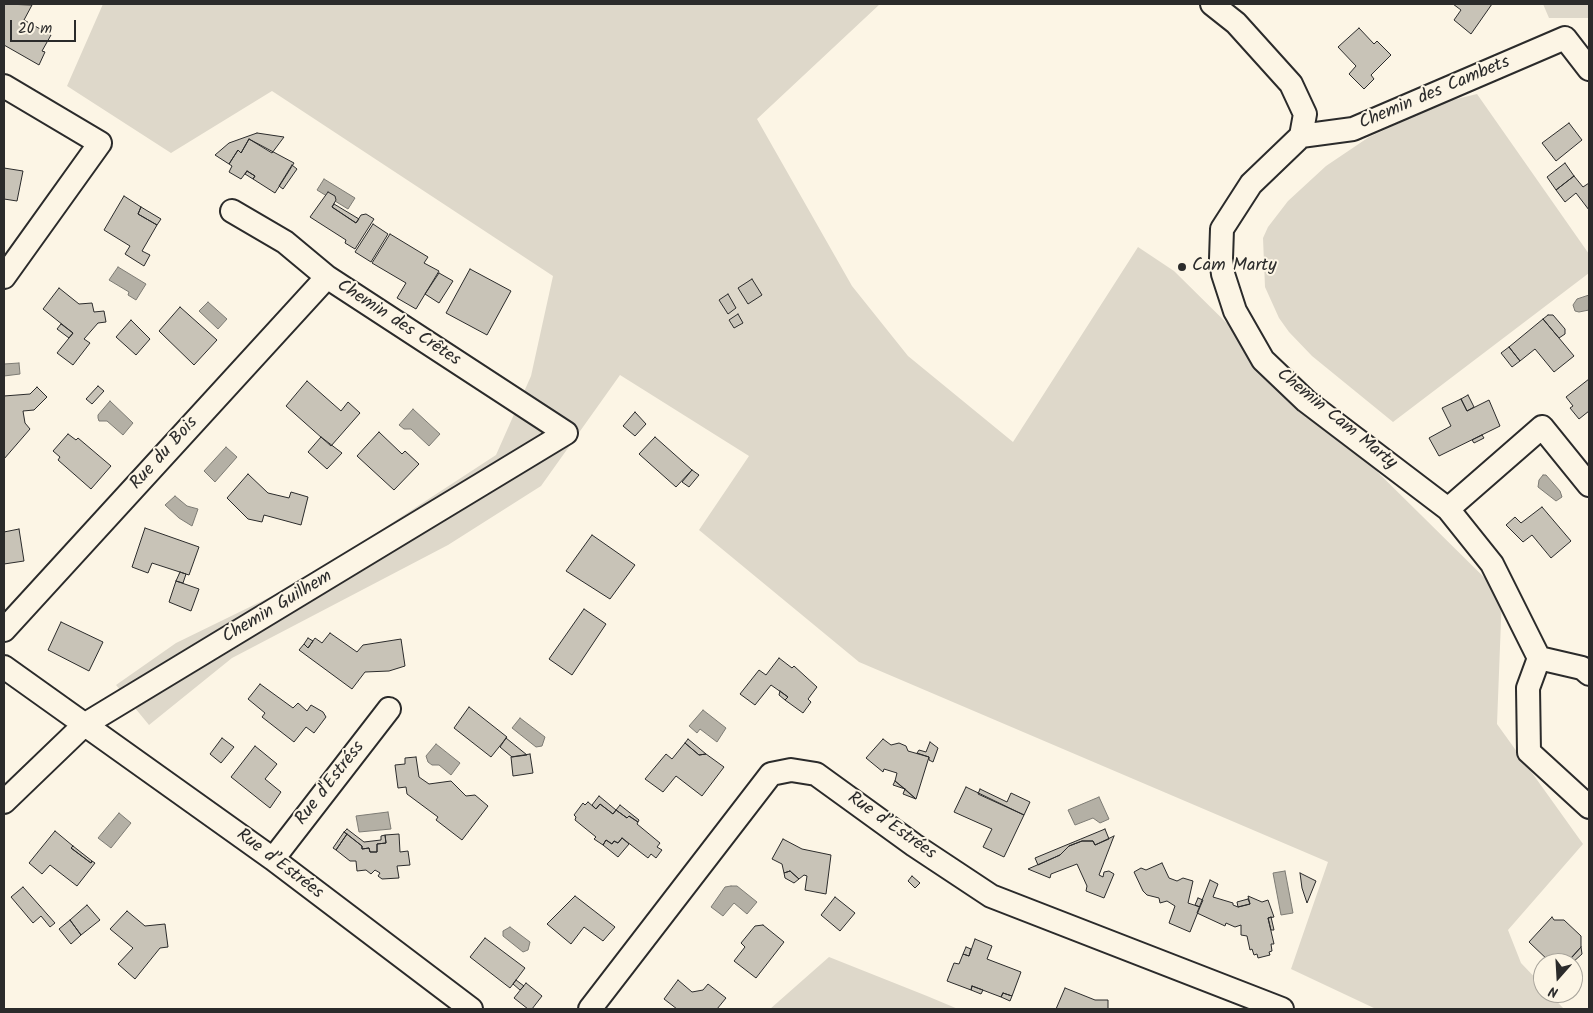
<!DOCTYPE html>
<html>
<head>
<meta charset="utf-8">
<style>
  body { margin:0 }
  #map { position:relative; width:1593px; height:1013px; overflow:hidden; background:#fcf5e5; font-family:Kalam,sans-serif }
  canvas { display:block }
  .frame { position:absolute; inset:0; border:5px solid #2b2b2b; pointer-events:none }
  .north { position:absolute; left:1533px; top:953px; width:50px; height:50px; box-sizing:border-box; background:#fcf5e5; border:1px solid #a8a49b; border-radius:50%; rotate:199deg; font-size:14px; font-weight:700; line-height:20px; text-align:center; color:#2b2b2b }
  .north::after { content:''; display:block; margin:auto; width:18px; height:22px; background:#2b2b2b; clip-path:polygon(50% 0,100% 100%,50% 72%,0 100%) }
  .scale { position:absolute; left:10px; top:20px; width:66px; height:22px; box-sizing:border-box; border:2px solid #2b2b2b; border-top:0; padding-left:6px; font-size:15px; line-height:18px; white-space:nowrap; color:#2b2b2b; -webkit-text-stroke:4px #fcf5e5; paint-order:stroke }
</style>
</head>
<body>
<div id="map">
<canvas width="1593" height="1013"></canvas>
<div class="frame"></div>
<div class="north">N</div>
<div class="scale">20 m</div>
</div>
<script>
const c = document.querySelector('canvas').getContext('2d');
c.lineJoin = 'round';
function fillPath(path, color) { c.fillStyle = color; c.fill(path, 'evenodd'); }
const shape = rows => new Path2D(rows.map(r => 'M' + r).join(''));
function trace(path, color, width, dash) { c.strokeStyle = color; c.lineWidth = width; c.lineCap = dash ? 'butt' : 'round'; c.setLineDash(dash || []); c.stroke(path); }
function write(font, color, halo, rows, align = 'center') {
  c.font = font + ' Kalam,sans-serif'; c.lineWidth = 4; c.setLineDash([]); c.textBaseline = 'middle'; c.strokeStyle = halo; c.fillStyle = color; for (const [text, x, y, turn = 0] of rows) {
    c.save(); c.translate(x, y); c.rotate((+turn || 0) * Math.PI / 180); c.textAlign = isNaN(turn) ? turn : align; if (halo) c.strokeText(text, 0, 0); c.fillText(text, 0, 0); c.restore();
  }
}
fillPath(shape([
  [103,4,880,4,757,119,852,286,908,356,1013,442,1138,247,1174,271,1502,595,1497,724,1583,844,1508,930,1521,963,1543,986,1543,993,1549,993,1564,1009,1376,1009,1291,969,1328,862,859,662,699,530,749,456,620,375,541,486,448,545,232,658,149,725,116,685,176,643,303,581,496,455,531,376,553,276,272,91,171,153,67,86],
  [1543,4,1589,4,1589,18,1549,18],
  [1477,94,1589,254,1589,273,1393,422,1312,356,1289,332,1279,318,1265,287,1263,238,1268,227,1288,201,1326,166,1369,137,1448,101],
  [829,957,927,996,958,1009,770,1009]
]), '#ded8ca');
const water = shape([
  [324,179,355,198,348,209,317,190,324,179],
  [118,267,146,284,136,300,128,295,129,292,109,280,118,267],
  [1589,295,1589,310,1579,312,1575,311,1573,305,1577,299,1589,295],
  [208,302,227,319,218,329,199,311,208,302],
  [19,363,20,374,4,376,4,364,19,363],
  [110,401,133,423,123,435,107,421,99,421,98,418,98,415,110,401],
  [413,409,440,434,429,446,411,429,404,429,399,425,413,409],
  [226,447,237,457,215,482,204,471,226,447],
  [1543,475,1546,475,1560,491,1562,497,1556,501,1538,487,1539,480,1543,475],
  [175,496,187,506,198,509,192,526,179,518,165,505,175,496],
  [703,710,726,728,717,742,700,729,697,733,689,726,703,710],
  [520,718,545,737,542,746,536,747,512,728,520,718],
  [436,744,460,763,451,775,439,765,432,765,428,762,426,756,436,744],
  [1099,797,1109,819,1100,823,1093,818,1075,825,1068,810,1099,797],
  [388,812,391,829,359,832,356,816,388,812],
  [119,813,131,823,111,848,98,838,119,813],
  [1285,871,1293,913,1281,915,1273,873,1285,871],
  [731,886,737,886,757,902,747,914,734,903,723,916,711,907,725,887,731,886],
  [510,927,530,942,528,950,523,952,503,936,503,931,510,927]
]);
fillPath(water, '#b4b0a5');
trace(water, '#7d7b74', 1);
const building = shape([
  [4,4,32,5,24,20,51,35,42,51,45,52,39,65,4,45,4,4],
  [1453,4,1492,4,1471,34,1454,20,1461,10,1453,4],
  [1359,28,1374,44,1377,41,1391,55,1371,75,1374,79,1364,89,1349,74,1356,66,1338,47,1359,28],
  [1569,123,1582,140,1556,161,1542,143,1569,123],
  [257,133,284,137,272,153,249,139,241,153,238,150,229,164,215,155,229,143,257,133],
  [249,139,294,163,275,193,253,179,255,176,247,171,241,179,229,172,232,166,229,164,238,150,241,153,249,139],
  [1565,163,1574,176,1556,190,1547,177,1565,163],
  [292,165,297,169,283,189,279,186,292,165],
  [4,168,23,171,17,201,4,199,4,168],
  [247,171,255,176,253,179,245,174,247,171],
  [1574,176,1583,187,1589,183,1589,210,1576,193,1565,202,1556,190,1574,176],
  [328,192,335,196,336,200,332,207,356,223,361,215,366,214,374,219,355,249,345,243,346,240,310,217,328,192],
  [124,196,141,207,138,214,157,225,142,251,150,255,144,266,125,254,130,246,104,230,124,196],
  [334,204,359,219,356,223,332,207,334,204],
  [141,207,161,219,157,225,138,214,141,207],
  [373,224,388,234,371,262,355,252,373,224],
  [390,234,428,257,424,263,439,271,416,309,397,298,406,283,372,263,390,234],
  [470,269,511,291,487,335,446,313,470,269],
  [439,273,453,281,439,303,425,294,439,273],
  [752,279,762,295,748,304,738,288,752,279],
  [59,288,79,304,92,303,94,312,104,311,106,322,98,323,84,339,90,343,73,365,57,353,73,333,43,309,59,288],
  [728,294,736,308,728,314,719,300,728,294],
  [180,307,217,340,194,365,159,331,180,307],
  [738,314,743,323,734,328,729,320,738,314],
  [1548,315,1553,315,1565,329,1565,334,1559,338,1543,319,1548,315],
  [1543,319,1574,356,1554,372,1535,349,1520,361,1509,347,1543,319],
  [131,320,150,339,136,355,116,337,131,320],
  [61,324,73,333,69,338,57,329,61,324],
  [1509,347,1520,361,1512,367,1501,353,1509,347],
  [1589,379,1589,411,1579,419,1570,408,1573,406,1566,397,1589,379],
  [307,381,341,411,348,402,360,413,331,446,286,406,307,381],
  [98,386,104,391,92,404,86,399,98,386],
  [37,387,47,397,34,410,23,411,25,423,30,429,4,459,4,396,30,394,37,387],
  [1468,395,1474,407,1467,411,1461,399,1468,395],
  [1461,399,1467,411,1489,400,1500,426,1439,456,1429,438,1451,426,1442,408,1461,399],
  [635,412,646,424,635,436,623,426,635,412],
  [379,432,402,454,405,451,419,464,394,490,357,456,379,432],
  [68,434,76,440,78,438,111,466,91,489,58,460,60,457,53,451,68,434],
  [1482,435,1484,438,1474,443,1472,440,1482,435],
  [321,437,342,453,327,469,308,452,321,437],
  [655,437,692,470,676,487,639,454,655,437],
  [692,470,699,475,689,487,682,482,692,470],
  [248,474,268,493,289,498,291,492,308,497,301,525,264,515,262,522,248,519,227,498,248,474],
  [1542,507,1571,541,1551,558,1532,535,1523,542,1506,525,1515,517,1521,523,1542,507],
  [145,528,199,547,189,575,152,563,148,573,132,567,145,528],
  [19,529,24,561,4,564,4,532,19,529],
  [592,535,635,565,610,599,566,571,592,535],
  [180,572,186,574,183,583,176,581,180,572],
  [176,581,199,589,191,611,169,602,176,581],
  [584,609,606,624,572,675,549,659,584,609],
  [61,622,103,642,89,671,48,650,61,622],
  [330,633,357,652,363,645,401,639,405,666,389,671,365,672,352,689,299,650,304,644,308,648,315,638,322,643,330,633],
  [308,638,313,641,308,648,304,644,308,638],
  [779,658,792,668,794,666,817,687,808,699,811,702,803,713,785,700,788,697,771,685,755,705,740,694,759,670,766,675,779,658],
  [260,684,293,708,298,703,307,711,311,705,323,712,326,717,314,733,306,727,294,742,262,717,265,713,248,699,260,684],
  [780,691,788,697,785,700,779,695,780,691],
  [469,707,507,737,491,757,454,728,469,707],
  [222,738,234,747,221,763,210,754,222,738],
  [506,738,527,755,512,757,500,747,506,738],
  [688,739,706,754,699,755,685,743,688,739],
  [883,739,891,745,899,743,906,746,908,751,929,757,916,799,895,781,897,773,884,769,883,772,866,758,883,739],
  [930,742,938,748,933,762,929,760,929,757,917,753,919,750,926,752,930,742],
  [685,743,699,755,706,754,724,767,702,796,676,776,663,792,645,779,666,754,672,759,685,743],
  [255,746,277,764,265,779,281,792,270,808,231,777,255,746],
  [530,754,533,773,513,776,511,757,530,754],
  [416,757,419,777,429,784,451,781,466,796,475,795,488,806,462,840,436,820,438,817,407,794,406,787,398,788,395,765,405,764,405,758,416,757],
  [895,781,905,789,893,785,895,781],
  [966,787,1024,815,1004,857,983,847,992,829,954,812,966,787],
  [905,789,916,799,903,794,905,789],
  [980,789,1007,802,1011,793,1030,802,1024,815,978,794,980,789],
  [599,796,616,810,613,814,600,804,596,809,592,805,599,796],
  [588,802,596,809,600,804,613,814,616,810,627,818,629,816,638,822,637,824,660,843,657,847,662,850,656,858,651,854,648,858,622,838,618,843,614,841,612,844,606,840,603,845,594,839,596,837,575,820,576,817,574,815,583,803,585,805,588,802],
  [620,805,639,820,638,822,629,816,627,818,616,810,620,805],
  [347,829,364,842,381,840,381,836,385,835,386,843,377,844,377,852,370,852,369,848,362,849,362,846,344,832,347,829],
  [1105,829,1109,839,1095,845,1093,841,1082,841,1069,846,1060,855,1038,865,1035,858,1105,829],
  [55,831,73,846,71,848,91,863,92,861,95,863,77,886,50,865,42,874,29,863,55,831],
  [344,832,347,834,336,850,333,848,344,832],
  [347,834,362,846,362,849,369,848,370,852,377,852,377,844,386,843,385,835,399,834,400,852,408,851,410,865,397,866,399,878,382,879,378,876,380,873,375,870,371,874,366,870,357,871,356,861,350,861,336,850,347,834],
  [1114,836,1099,875,1103,877,1104,872,1109,871,1114,874,1104,898,1086,891,1087,886,1077,864,1051,874,1050,878,1028,869,1060,855,1069,846,1082,841,1093,841,1095,845,1114,836],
  [622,838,629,844,618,857,603,845,606,840,612,844,614,841,618,843,622,838],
  [783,839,802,849,831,855,826,894,805,890,807,876,804,875,799,879,790,871,784,873,782,864,772,859,783,839],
  [73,846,92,861,91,863,71,848,73,846],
  [1162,863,1169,878,1177,881,1183,878,1193,881,1188,903,1200,907,1190,932,1169,923,1175,906,1167,901,1160,903,1159,898,1147,895,1143,891,1134,872,1141,868,1146,870,1162,863],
  [790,871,799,879,794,883,785,878,784,873,790,871],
  [1300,873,1316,881,1307,903,1302,888,1300,873],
  [912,876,920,883,915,888,908,881,912,876],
  [1210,880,1218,884,1213,897,1233,903,1233,905,1238,907,1250,904,1248,896,1262,902,1268,900,1274,917,1268,918,1274,944,1271,944,1272,951,1269,952,1270,955,1258,958,1257,954,1254,955,1252,949,1250,950,1247,936,1241,935,1241,925,1235,927,1226,923,1225,926,1197,913,1210,880],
  [23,887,55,923,50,927,41,916,33,923,11,897,23,887],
  [575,896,615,927,603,941,584,927,571,944,547,924,575,896],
  [835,897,855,913,840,931,821,915,835,897],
  [1198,898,1203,900,1200,907,1195,905,1198,898],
  [1248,899,1250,904,1238,907,1237,902,1248,899],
  [87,905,100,920,81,935,70,920,87,905],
  [127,911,145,926,165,924,168,947,160,948,135,979,118,964,133,948,110,929,127,911],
  [1271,917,1274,930,1271,930,1268,918,1271,917],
  [1552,917,1554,920,1564,920,1581,936,1581,947,1567,963,1551,963,1529,942,1552,917],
  [70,920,81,935,71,944,59,929,70,920],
  [763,925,784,942,756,978,734,961,745,947,741,943,755,926,763,925],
  [485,938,525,968,510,988,470,957,485,938],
  [975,939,992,946,987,959,1021,972,1012,996,1003,993,1001,997,972,986,971,990,947,981,954,963,959,964,963,954,969,956,975,939],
  [966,947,971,949,969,956,963,954,966,947],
  [1581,947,1582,954,1572,963,1569,960,1581,947],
  [516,980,524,986,520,990,513,984,516,980],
  [678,980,692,992,703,990,708,984,726,998,717,1009,677,1009,664,999,678,980],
  [526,983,542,996,532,1009,528,1009,514,998,526,983],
  [972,986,983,990,981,994,971,990,972,986],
  [1065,988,1095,1000,1108,1000,1108,1009,1056,1009,1065,988],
  [1003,993,1012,996,1010,1001,1001,997,1003,993]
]);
fillPath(building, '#c8c3b7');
trace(building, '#2b2b2b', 1);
const street = shape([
  [1212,4,1236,23,1291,84,1305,114,1301,136,1251,184,1222,229,1221,259,1223,274,1235,311,1263,360,1306,401,1448,509,1492,564,1539,658,1528,688,1529,752,1589,807],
  [4,86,100,143,4,277],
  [1301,136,1353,129,1565,38,1589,69],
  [1448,509,1542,427,1589,485],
  [4,630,327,277],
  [1539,658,1582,668,1589,674],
  [4,667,273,859,471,1009],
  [4,802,84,725,566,433,327,277,285,242,232,211],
  [273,859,389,709],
  [590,1009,771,774,791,770,816,774,914,845,991,896,1282,1009]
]);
trace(street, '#2b2b2b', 26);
trace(street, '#fcf5e5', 22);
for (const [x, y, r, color] of [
  [1182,267,5,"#2b2b2b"]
]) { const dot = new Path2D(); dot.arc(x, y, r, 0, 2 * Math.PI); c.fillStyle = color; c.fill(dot); trace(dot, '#fcf5e5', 2); }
write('18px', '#2b2b2b', '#fcf5e5', [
  ["Chemin des Cambets",1435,94,-23],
  ["Chemin des Crêtes",398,324,33],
  ["Chemin Cam Marty",1336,420,39],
  ["Rue du Bois",165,454,-48],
  ["Chemin Guilhem",278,608,-31],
  ["Rue d'Estréss",331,784,-52],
  ["Rue d’Estrées",891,827,35],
  ["Rue d’Estrées",279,865,37]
]);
write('18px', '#2b2b2b', '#fcf5e5', [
  ["Cam Marty",1192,267]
], 'left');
</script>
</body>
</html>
